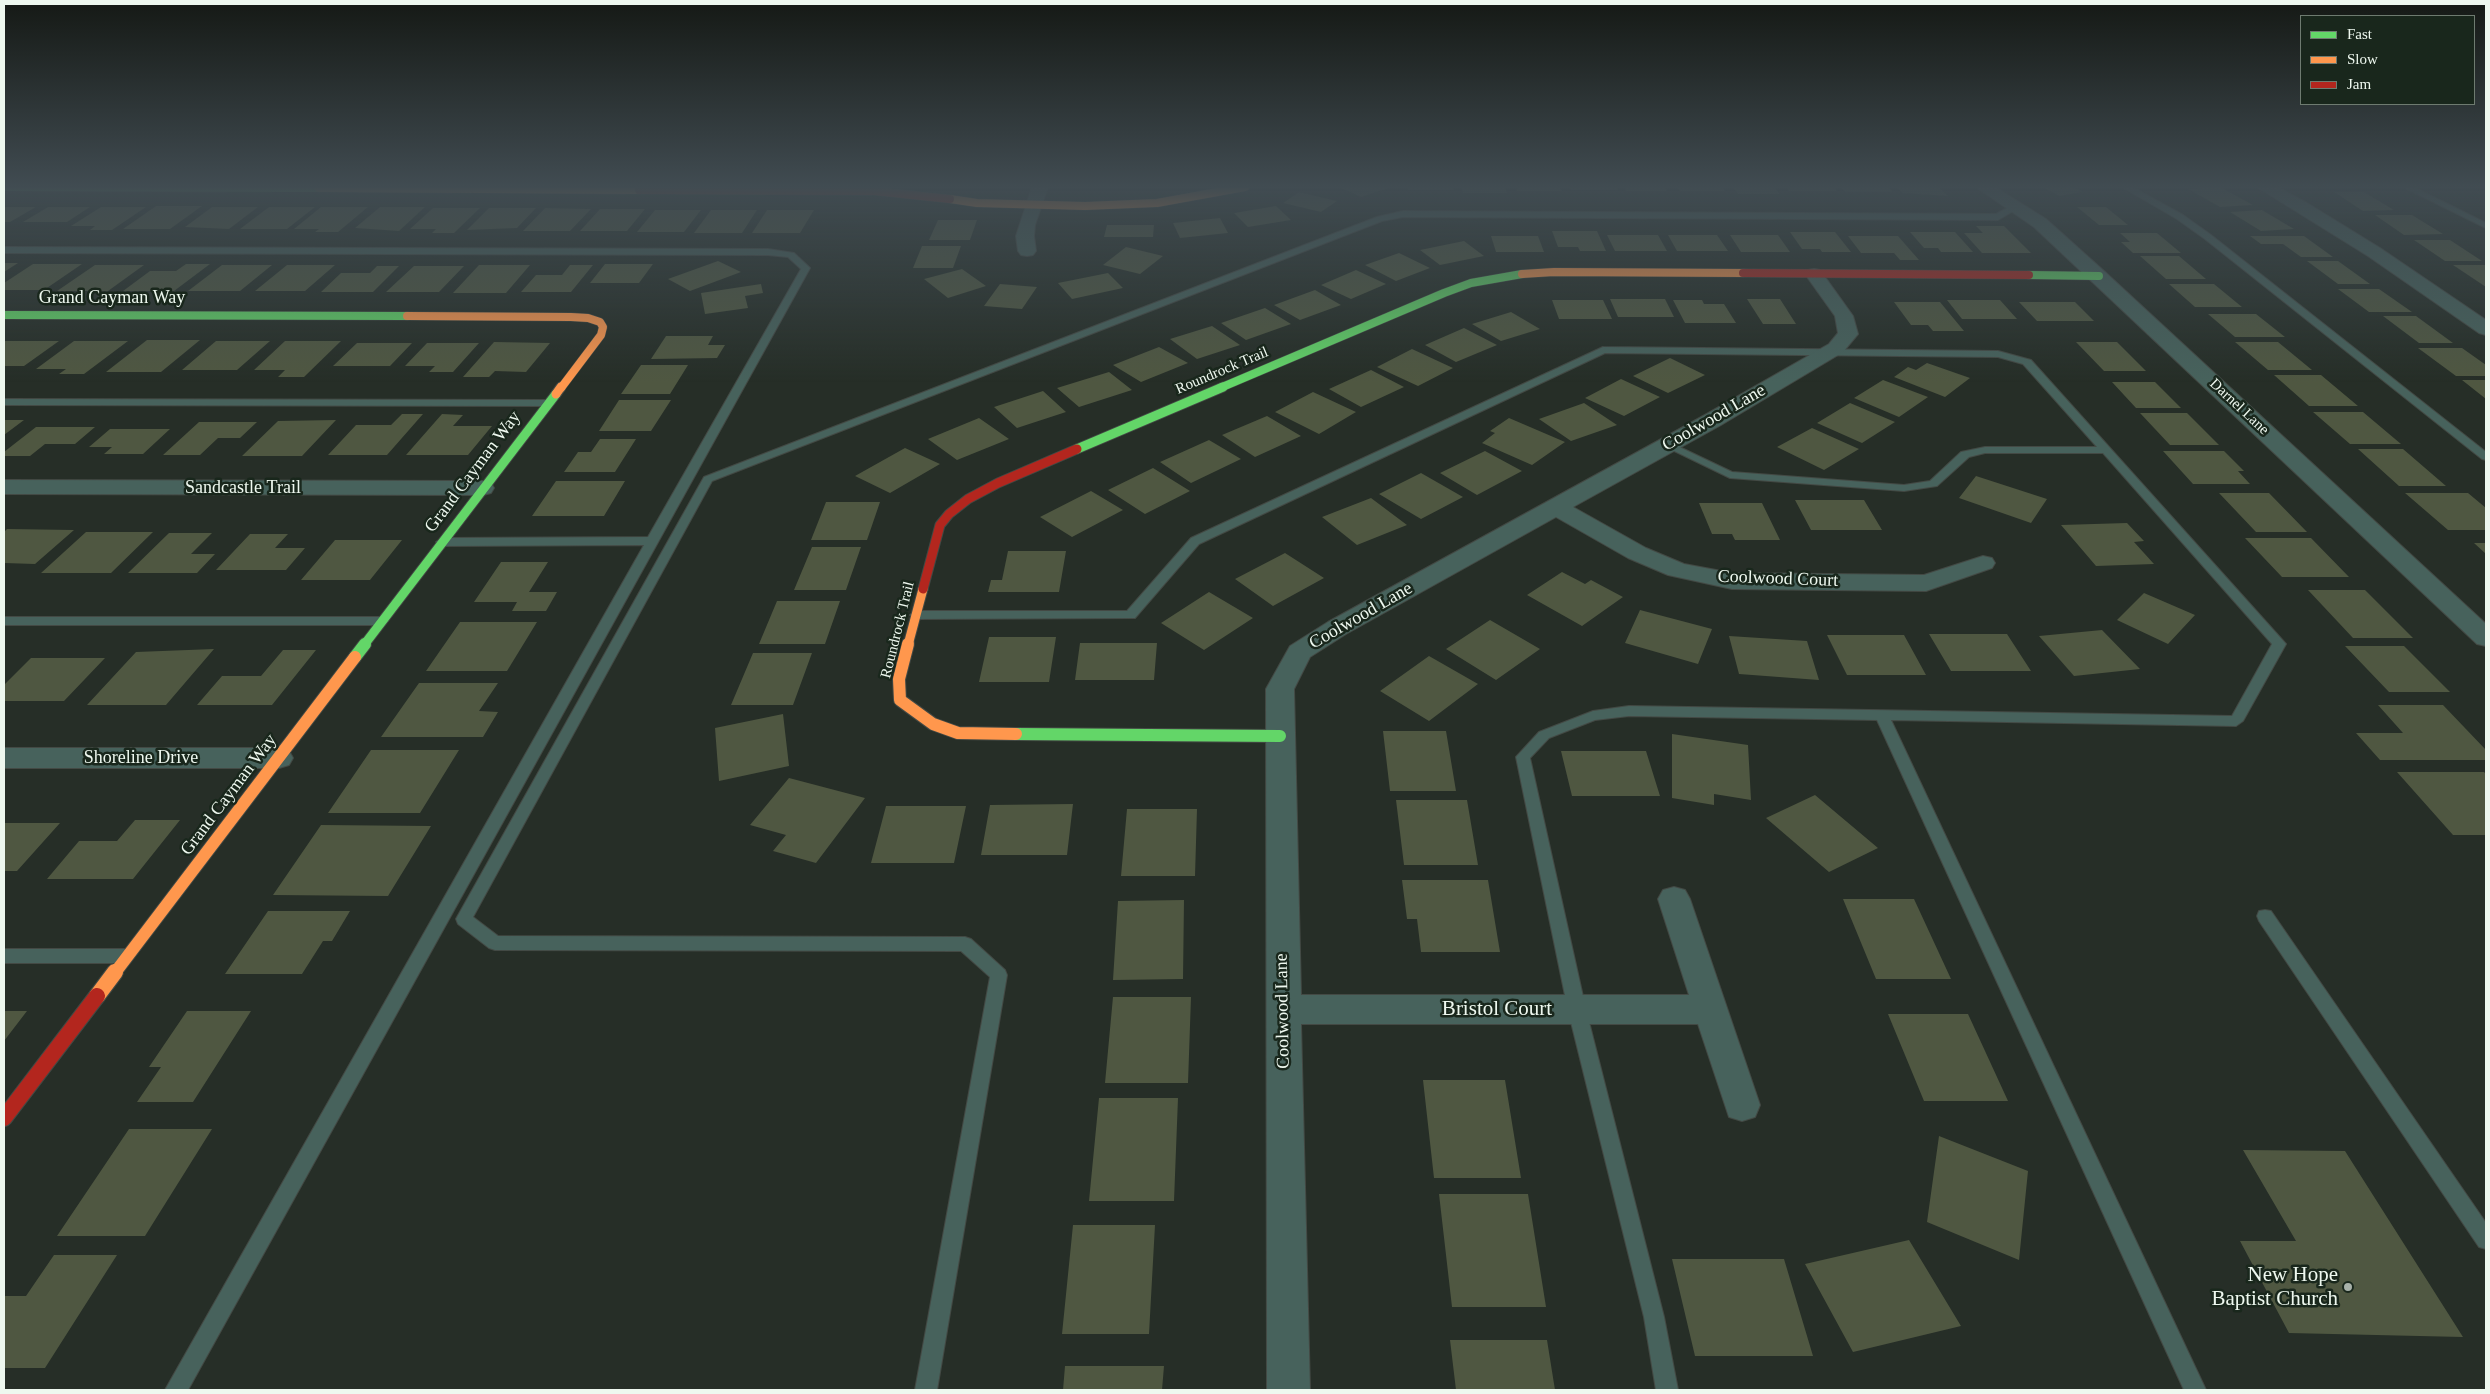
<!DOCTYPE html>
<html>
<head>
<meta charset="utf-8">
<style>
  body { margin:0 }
  #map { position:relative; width:2490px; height:1394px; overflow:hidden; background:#262e27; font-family:Georgia,serif }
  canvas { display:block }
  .frame { position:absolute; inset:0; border:5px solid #eef8ef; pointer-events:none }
  .legend { position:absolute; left:2300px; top:15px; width:175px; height:90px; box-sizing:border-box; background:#19271c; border:1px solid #6e7b70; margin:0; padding:6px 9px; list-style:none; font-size:15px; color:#eef8ef }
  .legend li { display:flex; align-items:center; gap:10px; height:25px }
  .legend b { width:25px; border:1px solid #6e7b70 }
</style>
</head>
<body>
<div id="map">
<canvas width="2490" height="1394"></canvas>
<div class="frame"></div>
<ul class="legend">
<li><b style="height:6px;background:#63d668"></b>Fast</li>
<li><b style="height:6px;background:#ff974d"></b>Slow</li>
<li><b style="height:6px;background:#b3261e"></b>Jam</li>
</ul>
</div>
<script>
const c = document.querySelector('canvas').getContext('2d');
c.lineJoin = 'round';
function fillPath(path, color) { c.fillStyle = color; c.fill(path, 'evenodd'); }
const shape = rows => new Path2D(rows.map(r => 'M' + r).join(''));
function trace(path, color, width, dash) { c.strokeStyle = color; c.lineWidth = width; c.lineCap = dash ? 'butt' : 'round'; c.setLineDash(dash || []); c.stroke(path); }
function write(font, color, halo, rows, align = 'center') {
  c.font = font + ' Georgia,serif'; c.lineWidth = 5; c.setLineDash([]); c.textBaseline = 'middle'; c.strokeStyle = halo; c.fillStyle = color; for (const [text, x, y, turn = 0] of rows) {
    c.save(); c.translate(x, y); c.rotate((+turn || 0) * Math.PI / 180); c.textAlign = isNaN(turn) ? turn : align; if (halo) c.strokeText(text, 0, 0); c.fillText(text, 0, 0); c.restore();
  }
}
fillPath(shape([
  [1339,187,1392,187,1361,197],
  [1407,187,1453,187,1454,190,1408,190],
  [1461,187,1505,187,1507,193,1463,193],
  [1516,187,1560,187,1562,191,1517,191],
  [1570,187,1616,187,1618,190,1571,190],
  [1624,187,1665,187,1667,191,1626,191],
  [1677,187,1722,187,1725,191,1680,191],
  [1733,187,1774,187,1780,194,1738,194],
  [1786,187,1834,187,1837,191,1789,191],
  [1841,187,1888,187,1893,192,1845,192],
  [1897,187,1939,187,1948,196,1902,193],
  [2043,187,2073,187,2083,192,2059,196],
  [2220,187,2253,205,2220,207,2188,189],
  [1299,192,1337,201,1321,212,1283,203],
  [2334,192,2364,192,2394,210,2363,211],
  [156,206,202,206,170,229,123,229],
  [1276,206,1291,220,1248,227,1234,213],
  [4,207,36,207,10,222,4,222],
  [48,207,90,207,67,222,23,222],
  [101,207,146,207,112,230,90,230,95,226,71,226],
  [212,207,258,207,229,229,185,227],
  [269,207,315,207,287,229,240,229],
  [321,207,368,207,338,232,315,232,319,229,294,229],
  [380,207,425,207,399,231,355,228],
  [2077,207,2106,207,2128,225,2099,225],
  [433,208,480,208,454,233,432,233,436,229,410,229],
  [489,208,536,208,517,228,467,230],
  [545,208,591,209,570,231,523,231],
  [600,209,645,209,627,231,580,231],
  [655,210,701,210,684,232,637,232],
  [711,210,757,210,742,233,694,233],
  [767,210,814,210,800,233,752,233],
  [2262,210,2294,229,2261,231,2230,212],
  [2375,215,2412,215,2443,234,2404,235],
  [1220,218,1228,233,1180,238,1173,223],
  [938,220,977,220,970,240,929,240],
  [1107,225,1154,225,1153,237,1104,237],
  [1976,226,2004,226,2031,253,1982,253,1964,233,1983,233],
  [1552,231,1597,231,1606,251,1580,251,1578,247,1558,247],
  [1790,232,1835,232,1851,252,1822,252,1820,249,1802,249],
  [1910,232,1955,232,1973,252,1941,252,1938,248,1924,248],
  [2120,233,2157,233,2181,253,2133,253,2121,242,2130,242],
  [1607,235,1658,235,1667,251,1615,251],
  [1668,235,1717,235,1728,251,1677,251],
  [1730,235,1778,235,1790,252,1741,252],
  [1491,236,1538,236,1544,252,1496,252],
  [1848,236,1898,236,1919,260,1900,260,1894,253,1861,253],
  [2250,236,2304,236,2333,257,2301,257,2283,244,2261,244],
  [2414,240,2450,240,2482,261,2445,261],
  [1464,241,1484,256,1440,265,1420,250],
  [922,246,961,246,953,268,913,268],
  [1126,247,1163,256,1140,274,1103,265],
  [1399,253,1430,268,1396,281,1365,265],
  [2140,256,2179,256,2206,279,2166,279],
  [718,261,741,272,690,291,668,279],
  [2307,261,2338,261,2370,284,2338,284],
  [4,263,18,263,4,272],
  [33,264,82,264,44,290,4,290,4,283],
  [186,264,210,264,174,291,123,291,150,271,176,271],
  [605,264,653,264,639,283,590,283],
  [95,265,144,265,108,291,57,291],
  [222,265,272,265,240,291,188,291],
  [287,265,335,265,305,291,255,291],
  [479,265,530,265,506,293,453,293],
  [570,265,593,265,571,292,521,292,536,275,562,275],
  [2453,265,2486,265,2486,287],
  [377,266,399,266,373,292,321,292,341,273,370,273],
  [414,266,464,266,439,292,386,292],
  [962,269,986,286,948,298,924,279],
  [1356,270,1386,284,1351,299,1321,285],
  [1108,273,1123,288,1072,299,1058,283],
  [761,284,763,293,745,296,748,308,705,314,701,293],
  [1000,284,1037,287,1022,309,984,306],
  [2169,284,2214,284,2242,307,2195,307],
  [2338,289,2379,289,2412,312,2369,312],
  [1315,290,1341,305,1300,320,1274,305],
  [1610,299,1665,299,1674,317,1618,317],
  [1747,299,1780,299,1796,324,1763,324],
  [1552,300,1603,300,1612,319,1559,319],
  [1673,300,1702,300,1704,304,1724,304,1736,323,1685,323],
  [1947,300,2000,300,2017,319,1962,319],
  [1894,302,1940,302,1964,331,1933,331,1928,325,1911,325],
  [2019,302,2075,302,2094,321,2037,321],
  [1265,308,1291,324,1246,340,1221,323],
  [1511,312,1540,329,1501,341,1472,324],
  [2208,314,2256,314,2285,337,2235,337],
  [2383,316,2416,316,2453,343,2419,343],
  [1212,326,1240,345,1197,359,1170,339],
  [1464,328,1497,345,1456,362,1425,345],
  [666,336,713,336,708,345,725,345,717,358,651,359],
  [147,340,200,340,161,372,106,372],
  [4,341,59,341,24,366,4,366],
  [74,341,128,341,84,374,59,374,66,369,36,369],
  [216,341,270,341,237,370,182,370],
  [285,341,341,341,304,377,278,377,285,370,254,370],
  [494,342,550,343,526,372,495,371,489,377,463,377],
  [2076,342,2117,342,2146,371,2104,371],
  [2235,342,2278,342,2312,370,2268,370],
  [357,343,412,343,390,366,333,366],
  [427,343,479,343,453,372,429,372,435,366,405,366],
  [1159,347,1188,363,1141,382,1113,365],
  [2418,348,2462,348,2486,365,2486,376,2456,376],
  [1412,349,1453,368,1418,386,1377,367],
  [1670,358,1705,375,1668,393,1633,376],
  [1927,363,1970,378,1945,397,1894,377,1908,367,1916,370],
  [641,365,688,365,670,394,621,394],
  [1371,370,1404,387,1361,407,1329,389],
  [1109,372,1132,390,1079,407,1057,388],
  [2274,375,2321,375,2358,406,2309,406],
  [1621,379,1660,397,1624,416,1585,398],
  [1883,380,1928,397,1899,417,1854,398],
  [2462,380,2486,380,2486,399],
  [2112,382,2155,382,2181,408,2136,408],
  [1043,391,1066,412,1017,428,994,407],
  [1313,392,1356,412,1319,434,1275,412],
  [619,400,671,400,651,431,599,431],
  [1584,403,1617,425,1571,441,1539,419],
  [1850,403,1895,422,1862,443,1817,423],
  [2313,412,2363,412,2401,444,2350,444],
  [2140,413,2187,413,2219,445,2170,445],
  [402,414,423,414,387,455,328,455,356,425,391,425],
  [442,414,463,415,453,426,492,426,468,455,406,455],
  [1267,416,1301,436,1255,457,1222,435],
  [979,418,1009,439,957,460,928,439],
  [1509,418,1565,442,1532,465,1482,443,1495,433,1490,431],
  [4,420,24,420,4,435],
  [336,420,302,456,242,456,278,421],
  [199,422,257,422,240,438,218,438,200,455,163,455],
  [36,427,95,427,75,444,45,444,30,456,4,456,4,452],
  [1812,428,1859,449,1824,470,1777,447],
  [110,429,170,429,143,454,104,454,112,447,89,447],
  [600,439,636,439,615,472,564,472,578,452,591,452],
  [1209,440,1241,459,1191,483,1160,462],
  [905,448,940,464,890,493,855,476],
  [2358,449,2403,449,2446,486,2399,486],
  [1485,451,1522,471,1477,495,1440,473],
  [2163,451,2224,451,2244,471,2238,471,2250,484,2193,484],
  [1153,468,1190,491,1145,514,1108,490],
  [1421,473,1463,497,1421,519,1379,494],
  [1976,476,2047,499,2031,523,1959,498],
  [556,481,625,481,604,516,532,516],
  [1091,491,1123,510,1072,537,1040,517],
  [2219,493,2269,493,2307,532,2256,532],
  [2405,493,2468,493,2486,508,2486,530,2448,530],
  [1371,498,1407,525,1357,545,1322,517],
  [1795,500,1864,500,1882,530,1811,530],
  [826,502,880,502,867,540,811,540],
  [1699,503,1762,503,1780,540,1735,540,1732,534,1712,534],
  [2127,523,2144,541,2134,542,2154,564,2096,566,2061,525],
  [7,529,74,530,35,564,4,563,4,532],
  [86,532,153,532,111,573,41,573],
  [169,533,212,533,191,554,215,554,197,573,128,573],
  [250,534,288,534,275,548,305,548,286,570,216,570],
  [2245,538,2311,538,2349,577,2282,577],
  [335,540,402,540,370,580,301,580],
  [2474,543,2486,543,2486,554],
  [812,547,861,547,846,590,794,590],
  [1008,551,1066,551,1059,592,988,592,991,580,1002,580],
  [1285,553,1324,578,1273,606,1235,579],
  [501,562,548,562,529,592,557,592,546,611,512,611,517,602,474,602],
  [1562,572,1585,584,1591,580,1623,597,1582,626,1527,595],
  [2308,590,2365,590,2413,638,2353,638],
  [1209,592,1253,618,1204,650,1161,623],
  [2144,593,2195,615,2168,644,2117,620],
  [777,601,840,601,825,644,759,644],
  [1640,610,1712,629,1698,664,1625,643],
  [1490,620,1540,649,1496,680,1446,649],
  [460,622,537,622,507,671,426,671],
  [2102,630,2140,669,2074,676,2039,636],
  [1929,634,2007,634,2031,671,1951,671],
  [1827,635,1904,635,1926,675,1847,675],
  [1729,636,1807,641,1819,680,1739,674],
  [989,637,1056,637,1049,682,979,682],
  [1080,643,1157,643,1154,680,1075,680],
  [2345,646,2404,646,2450,692,2389,692],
  [214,649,166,705,87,705,136,652],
  [283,650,316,650,272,705,197,705,222,676,261,676],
  [753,653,812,653,793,705,731,705],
  [1429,656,1478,684,1429,721,1380,691],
  [31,658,105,658,64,701,4,701,4,685],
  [419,683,498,683,479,711,498,712,483,737,381,737],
  [2378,705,2443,705,2486,750,2486,760,2380,760,2356,733,2403,733],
  [783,714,789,766,719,781,715,728],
  [1383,731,1446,731,1456,791,1390,791],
  [1672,734,1748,745,1751,800,1714,794,1714,805,1672,798],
  [371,750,459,750,420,813,328,813],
  [1561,751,1646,751,1660,796,1572,796],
  [2397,772,2484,772,2486,774,2486,835,2453,835],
  [789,778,865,798,816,863,773,851,786,835,750,825],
  [1815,795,1878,848,1829,872,1766,818],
  [1396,800,1467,800,1478,865,1404,865],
  [1073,804,1067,855,981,855,990,805],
  [886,806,966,806,954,863,871,863],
  [1127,809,1197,809,1195,876,1121,876],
  [135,820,180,820,133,879,47,879,79,841,117,841],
  [4,823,60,823,17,871,4,871],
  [321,825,431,826,388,896,273,895],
  [1402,880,1488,880,1500,952,1421,952,1417,919,1407,919],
  [1843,899,1914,899,1951,979,1876,979],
  [1184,900,1183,979,1113,980,1118,901],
  [268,911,350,911,332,941,323,941,302,974,225,974],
  [1113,997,1191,997,1188,1083,1105,1083],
  [4,1011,27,1011,4,1041],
  [187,1011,251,1011,193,1102,137,1102,161,1067,149,1067],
  [1888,1014,1968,1014,2008,1101,1924,1101],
  [1423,1080,1505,1080,1521,1178,1434,1178],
  [1099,1098,1178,1098,1174,1201,1089,1201],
  [129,1129,212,1129,145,1236,57,1236],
  [1939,1136,2028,1171,2019,1260,1927,1222],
  [2243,1150,2345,1151,2463,1337,2289,1333,2240,1241,2296,1241],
  [1439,1194,1528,1194,1546,1307,1452,1307],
  [1073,1225,1155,1225,1149,1334,1062,1334],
  [1909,1240,1961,1326,1853,1352,1805,1264],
  [54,1255,117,1255,45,1368,4,1368,4,1296,26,1296],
  [1672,1259,1784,1259,1813,1356,1695,1356],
  [1450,1340,1547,1340,1555,1390,1456,1390],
  [1065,1366,1164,1366,1162,1390,1063,1390]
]), '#4f5741');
const lane = shape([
  [2122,187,2132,187,2183,215,2211,235,2486,452,2486,460,2482,459,2205,239,2177,219,2122,187],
  [2403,187,2413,187,2486,223,2486,228,2403,187],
  [2013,205,2020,207,1998,220,1403,217,1382,221,712,481,473,917,498,936,965,937,971,939,1005,970,1007,975,937,1390,915,1390,990,977,961,951,495,950,489,948,458,924,456,919,704,477,1377,217,1403,211,1996,214,2013,205],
  [4,247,768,249,794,253,810,268,188,1390,165,1390,644,545,442,546,436,542,442,538,648,537,801,269,788,257,768,255,4,253,4,247],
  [1603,347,1998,351,2031,360,2286,644,2243,721,2236,726,1891,720,2206,1390,2184,1390,1877,720,1629,716,1595,720,1549,738,1530,758,1586,1010,1664,1317,1678,1390,1656,1390,1644,1317,1568,1010,1516,757,1539,732,1593,711,1629,706,2232,716,2272,644,2103,453,1985,453,1969,457,1937,486,1904,491,1730,478,1662,445,1667,442,1671,443,1732,472,1904,485,1930,481,1961,452,1985,447,2097,447,2023,364,1998,357,1605,353,1199,544,1135,618,916,619,910,615,916,611,1127,611,1191,538,1603,347],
  [4,399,549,400,554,403,549,406,4,405,4,399],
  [4,617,382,617,388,621,382,625,4,625,4,617],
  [2265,910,2271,911,2486,1223,2486,1249,2479,1247,2259,921,2257,916,2259,911,2265,910],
  [4,949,125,949,131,951,133,956,131,961,125,963,4,963,4,949]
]);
const street = shape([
  [1032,187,1048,187,1035,225,1034,236,1036,251,1033,255,1027,256,1021,255,1018,251,1016,236,1032,187],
  [1976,187,1995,187,2046,219,2105,272,2486,624,2486,646,2477,644,2034,227,1976,187],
  [2257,187,2277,187,2307,203,2380,248,2486,320,2486,335,2479,333,2368,256,2257,187],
  [1814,269,1820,270,1853,316,1858,334,1843,352,1721,425,1573,507,1646,548,1684,564,1732,573,1924,575,1983,556,1992,558,1995,563,1992,568,1926,591,1732,589,1668,575,1628,558,1556,517,1346,634,1310,657,1294,689,1301,995,1689,995,1658,899,1663,890,1674,887,1685,890,1690,899,1760,1105,1755,1117,1742,1121,1729,1117,1698,1024,1301,1024,1310,1390,1267,1390,1266,689,1290,646,1328,622,1705,415,1829,344,1838,333,1835,316,1805,274,1808,270,1814,269],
  [4,480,483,481,491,483,494,488,491,493,483,495,4,494,4,480],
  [4,748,279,748,289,751,293,758,289,765,279,768,4,768,4,748]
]);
const fastFar2 = shape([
  [4,187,319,188],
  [2029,275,2099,276],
  [4,315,407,316],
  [1220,388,1444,293,1471,283,1522,274]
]);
const fastFar1 = shape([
  [1077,449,1223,387],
  [364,645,556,394]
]);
const fast = shape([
  [355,657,365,644],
  [1016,734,1280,736]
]);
const slowFar3 = shape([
  [319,188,639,190],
  [950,199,977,203,1085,206,1157,203,1245,187],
  [1522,274,1554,272,1743,273],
  [407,316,571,317,588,318,600,322,603,327,601,335,561,388]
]);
const slowFar2 = shape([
  [556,394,561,387],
  [908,645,923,589]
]);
const slowFar1 = shape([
  [908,644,899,679,900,700,933,724,958,733,1016,734],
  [114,974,355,657]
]);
const slow = shape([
  [97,996,115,972]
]);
const jamFar2 = shape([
  [639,190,874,191,950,199],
  [1743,273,2029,275]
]);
const jamFar1 = shape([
  [923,589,940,525,949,514,968,499,998,483,1077,449]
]);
const jam = shape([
  [4,1118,97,996]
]);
trace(lane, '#434944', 2);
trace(street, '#434944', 2);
trace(fastFar2, '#434944', 9);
trace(fastFar1, '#434944', 11);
trace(fast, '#434944', 14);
trace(slowFar3, '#434944', 9);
trace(slowFar2, '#434944', 11);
trace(slowFar1, '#434944', 14);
trace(slow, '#434944', 18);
trace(jamFar2, '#434944', 9);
trace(jamFar1, '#434944', 11);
trace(jam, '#434944', 18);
fillPath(lane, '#47625c');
fillPath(street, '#47625c');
trace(fastFar2, '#63d668', 8);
trace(fastFar1, '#63d668', 9);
trace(fast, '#63d668', 12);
trace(slowFar3, '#ff974d', 8);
trace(slowFar2, '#ff974d', 9);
trace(slowFar1, '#ff974d', 12);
trace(slow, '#ff974d', 16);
trace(jamFar2, '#b3261e', 8);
trace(jamFar1, '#b3261e', 9);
trace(jam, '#b3261e', 16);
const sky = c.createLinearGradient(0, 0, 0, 382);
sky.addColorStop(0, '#151915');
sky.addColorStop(0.49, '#414c52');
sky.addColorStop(1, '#414c5200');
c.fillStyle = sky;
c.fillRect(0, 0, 2490, 382);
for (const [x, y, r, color] of [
  [2348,1287,5,"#a8b1a9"]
]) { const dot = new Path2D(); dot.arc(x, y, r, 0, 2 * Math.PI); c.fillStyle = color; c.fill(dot); trace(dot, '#19271c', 2); }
write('15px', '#eef8ef', '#19271c', [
  ["Roundrock Trail",1222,371,-23],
  ["Darnel Lane",2239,407,43],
  ["Roundrock Trail",898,630,-76]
]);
write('18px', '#eef8ef', '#19271c', [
  ["Grand Cayman Way",112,298],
  ["Coolwood Lane",1714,418,-30],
  ["Grand Cayman Way",473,472,-53],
  ["Sandcastle Trail",243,488],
  ["Coolwood Court",1778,579,2],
  ["Coolwood Lane",1361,616,-30],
  ["Shoreline Drive",141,758],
  ["Grand Cayman Way",229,795,-53],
  ["Coolwood Lane",1283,1011,-91]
]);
write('21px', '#eef8ef', '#19271c', [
  ["Bristol Court",1497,1009]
]);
write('21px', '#eef8ef', '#19271c', [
  ["New Hope",2338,1275],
  ["Baptist Church",2338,1299]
], 'right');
</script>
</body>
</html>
